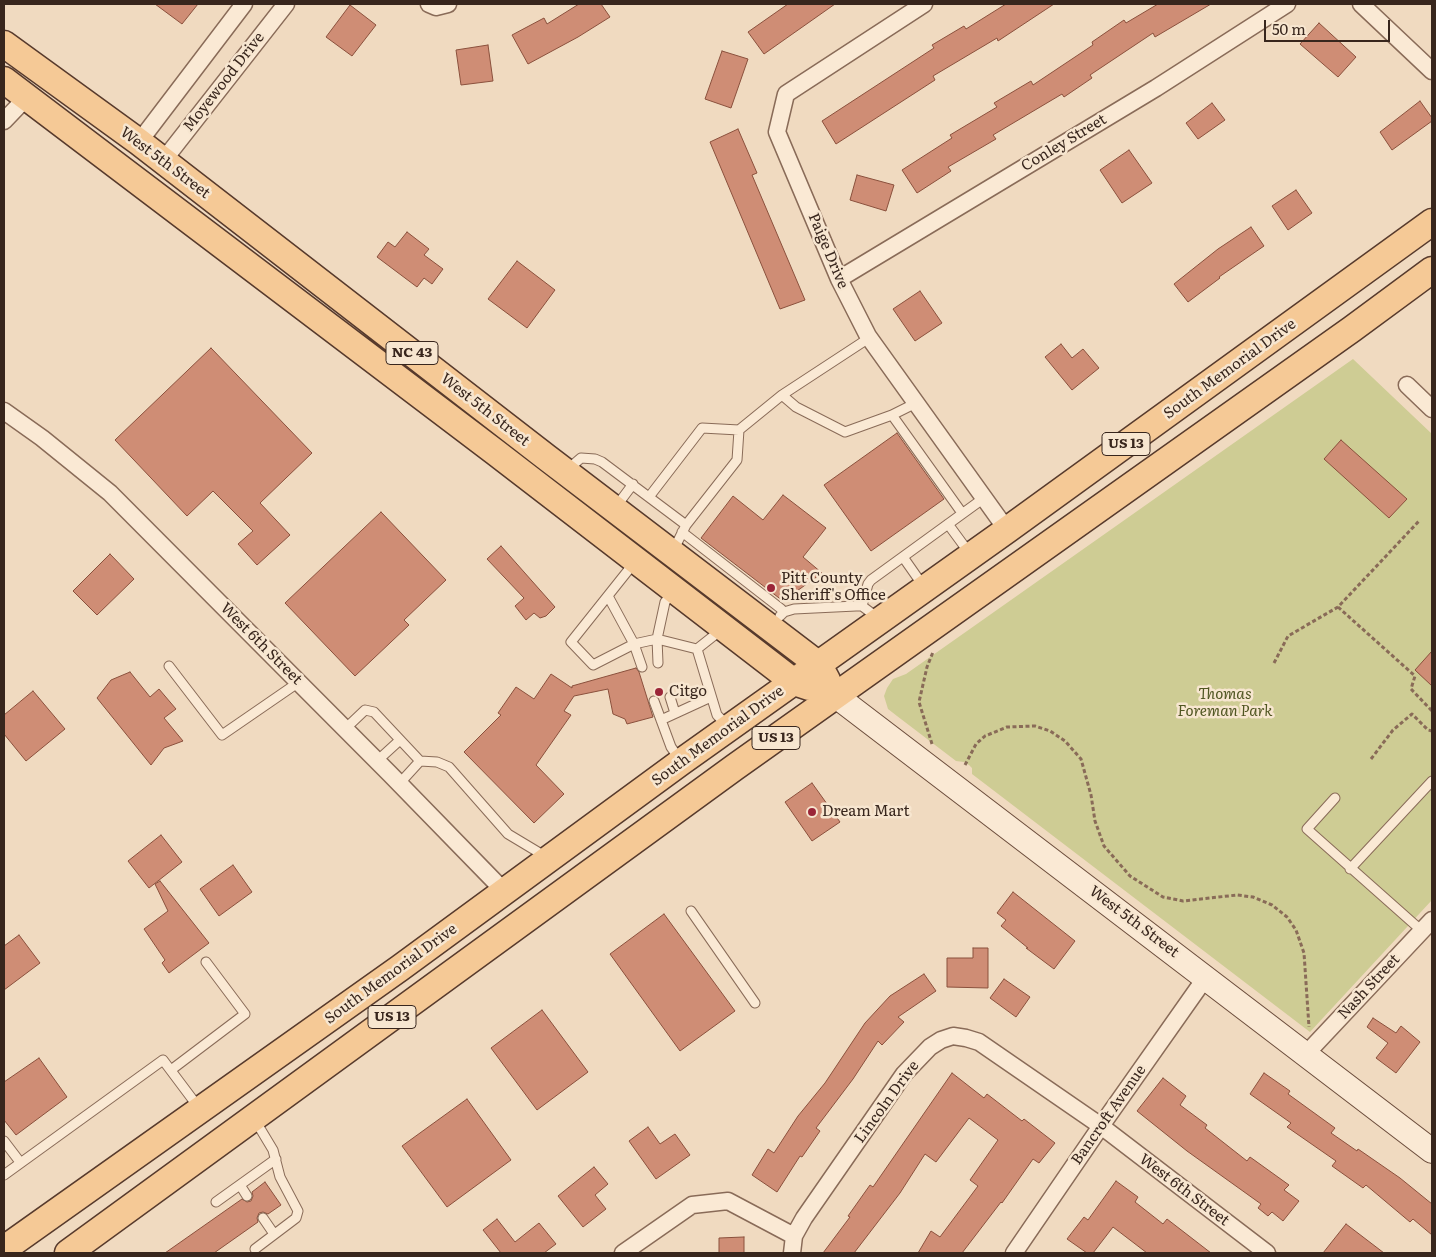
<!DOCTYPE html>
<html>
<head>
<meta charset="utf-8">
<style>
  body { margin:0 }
  #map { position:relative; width:1436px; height:1257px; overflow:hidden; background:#f0dac0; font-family:Literata,serif }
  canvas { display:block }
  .frame { position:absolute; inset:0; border:5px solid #38261d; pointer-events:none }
  .scale { position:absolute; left:1264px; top:20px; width:126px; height:22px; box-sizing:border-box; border:2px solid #38261d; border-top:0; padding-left:6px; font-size:15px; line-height:18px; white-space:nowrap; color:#38261d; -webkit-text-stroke:4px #f7e6d0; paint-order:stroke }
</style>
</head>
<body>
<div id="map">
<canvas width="1436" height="1257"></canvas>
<div class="frame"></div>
<div class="scale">50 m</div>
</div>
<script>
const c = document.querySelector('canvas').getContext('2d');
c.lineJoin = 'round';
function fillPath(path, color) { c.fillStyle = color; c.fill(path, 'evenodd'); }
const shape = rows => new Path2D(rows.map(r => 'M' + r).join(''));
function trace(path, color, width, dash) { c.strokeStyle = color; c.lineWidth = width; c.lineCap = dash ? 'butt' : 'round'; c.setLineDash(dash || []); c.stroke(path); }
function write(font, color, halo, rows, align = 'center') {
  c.font = font + ' Literata,serif'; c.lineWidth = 5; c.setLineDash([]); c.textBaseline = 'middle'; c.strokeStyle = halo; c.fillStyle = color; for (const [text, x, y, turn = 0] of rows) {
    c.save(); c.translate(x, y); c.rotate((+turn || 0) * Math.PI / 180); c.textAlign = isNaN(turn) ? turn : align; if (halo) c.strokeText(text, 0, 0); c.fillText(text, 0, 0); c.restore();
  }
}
fillPath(shape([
  [1353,359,1432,434,1432,900,1310,1032,972,774,972,768,969,765,964,762,956,761,897,716,888,709,884,696,887,688,893,679,906,674]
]), '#cecc94');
const building = shape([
  [155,4,198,4,182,24,155,4],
  [579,4,601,4,610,17,578,37,528,64,512,35,544,18,547,24,579,4],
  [788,4,835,4,764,54,748,32,788,4],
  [1006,4,1054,4,998,41,997,38,933,76,935,80,836,144,822,121,934,48,932,45,964,26,966,29,1006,4],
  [1158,4,1211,4,1155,37,1153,33,1090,75,1092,78,1064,97,1062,94,993,135,996,139,948,167,951,171,917,193,902,170,952,138,950,135,997,107,994,103,1031,81,1033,85,1093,45,1092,42,1124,20,1126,23,1158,4],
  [350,5,376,25,352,56,326,37,350,5],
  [1319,23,1356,57,1338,77,1300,44,1319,23],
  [488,45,493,81,461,85,456,50,488,45],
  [722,51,748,59,731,108,705,99,722,51],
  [1420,101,1432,118,1432,121,1392,150,1380,132,1420,101],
  [1212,103,1225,120,1198,139,1186,123,1212,103],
  [738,129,757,173,752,175,805,300,780,309,710,142,738,129],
  [1129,150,1152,183,1122,203,1100,170,1129,150],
  [857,175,894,185,886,211,850,200,857,175],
  [1296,190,1312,213,1288,230,1272,206,1296,190],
  [1251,227,1264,246,1219,277,1220,278,1188,302,1174,284,1218,249,1251,227],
  [407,232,429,249,424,255,443,269,432,284,424,278,417,287,377,257,388,242,395,247,407,232],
  [517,261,555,290,527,328,488,299,517,261],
  [920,291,942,323,915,341,893,309,920,291],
  [1061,344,1072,358,1083,349,1099,368,1072,390,1045,357,1061,344],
  [211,348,312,453,260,503,290,535,257,565,238,544,253,531,213,491,187,516,115,440,211,348],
  [897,433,944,499,871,551,824,485,897,433],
  [1341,440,1407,499,1389,518,1324,459,1341,440],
  [783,495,826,528,803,557,822,573,783,601,701,538,733,496,763,520,783,495],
  [381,512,446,580,404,620,409,625,355,676,285,603,381,512],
  [501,546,555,607,546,616,540,618,534,613,526,620,515,606,524,598,487,559,501,546],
  [110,554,134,579,97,615,73,591,110,554],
  [1432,651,1432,686,1415,670,1432,651],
  [636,668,639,672,653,717,627,724,625,719,613,714,608,689,574,696,564,711,571,715,536,765,564,794,534,823,464,752,501,715,498,713,516,687,534,699,551,674,572,688,572,686,636,668],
  [130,672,150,697,159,689,176,709,164,718,183,741,164,748,151,765,97,698,111,680,130,672],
  [33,691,65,729,26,761,4,734,4,715,33,691],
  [812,783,840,822,812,841,785,802,812,783],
  [161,835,182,862,149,888,128,861,161,835],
  [233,865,252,892,219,916,200,889,233,865],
  [160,881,209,943,169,973,162,963,165,960,144,929,168,911,155,884,160,881],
  [1013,892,1075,941,1054,969,1026,948,1028,948,1001,926,1006,920,997,913,1013,892],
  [664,914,735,1011,680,1051,610,954,664,914],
  [19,935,40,963,4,990,4,946,19,935],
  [973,948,988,948,988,988,947,987,947,958,973,958,973,948],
  [924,974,936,991,898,1017,904,1022,882,1045,878,1041,853,1079,816,1128,820,1131,802,1157,800,1156,777,1192,752,1175,768,1149,774,1153,798,1116,825,1083,865,1023,890,996,924,974],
  [1004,979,1030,997,1016,1017,990,998,1004,979],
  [542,1010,588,1072,537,1110,491,1048,542,1010],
  [1373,1018,1396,1033,1401,1026,1420,1042,1396,1073,1376,1058,1388,1043,1367,1027,1373,1018],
  [39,1058,67,1097,16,1135,4,1120,4,1082,39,1058],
  [952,1073,984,1098,987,1094,1022,1121,1024,1119,1055,1143,1039,1163,1033,1159,1002,1203,1001,1202,962,1253,918,1253,931,1231,940,1237,978,1186,970,1180,998,1140,969,1118,936,1162,925,1154,900,1193,854,1253,823,1253,850,1217,848,1216,870,1185,873,1187,952,1073],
  [1264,1073,1290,1091,1288,1094,1335,1128,1331,1133,1357,1151,1358,1149,1400,1178,1432,1204,1432,1235,1413,1219,1410,1222,1366,1185,1363,1188,1332,1166,1336,1161,1287,1127,1291,1123,1250,1094,1264,1073],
  [1163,1078,1186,1096,1180,1105,1207,1125,1205,1128,1247,1161,1250,1157,1289,1185,1284,1190,1299,1201,1283,1221,1272,1212,1268,1216,1258,1208,1261,1204,1187,1151,1137,1111,1163,1078],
  [467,1099,511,1160,447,1207,402,1146,467,1099],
  [648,1127,660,1144,675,1134,690,1155,656,1179,629,1141,648,1127],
  [594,1167,608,1184,595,1195,606,1209,583,1227,558,1196,594,1167],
  [1116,1181,1138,1197,1135,1202,1163,1224,1167,1219,1211,1253,1147,1253,1113,1227,1093,1253,1087,1253,1067,1239,1084,1217,1088,1220,1116,1181],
  [265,1182,281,1205,268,1214,263,1212,259,1213,257,1218,258,1222,214,1253,165,1253,242,1199,247,1202,251,1201,253,1196,252,1192,265,1182],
  [497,1219,515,1242,539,1223,556,1244,544,1253,501,1253,483,1230,497,1219],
  [1346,1224,1384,1253,1323,1253,1346,1224],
  [744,1237,744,1253,719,1253,719,1238,744,1237]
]);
fillPath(building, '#cf8d75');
trace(building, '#8a503c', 1);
const service = shape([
  [869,338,782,395,796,407,845,432,892,415,962,513],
  [892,415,916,403],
  [567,470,581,458,595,459,602,462,686,525,673,551],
  [649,497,702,428,739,430],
  [615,508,633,484],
  [948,524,970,554],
  [686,525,737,460,739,430,782,395],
  [682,532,780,608,784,612],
  [903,557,924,587],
  [608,596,634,644,593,665,571,642,634,563],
  [862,606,868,584,871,580,984,498],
  [780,616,784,612,794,609,856,606,862,606,878,618],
  [697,649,721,630],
  [658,663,657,639,665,602,673,592],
  [169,666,222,735,299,682],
  [642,667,634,644,657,639,697,649,717,715,728,726],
  [670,697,675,713],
  [654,701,671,747,680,760],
  [661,720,711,697],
  [345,729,365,710,374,712,420,761,399,784],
  [377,761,400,740],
  [420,761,437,762,449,767,508,834,538,852,545,860],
  [1335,798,1307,829,1422,931],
  [1350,869,1432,781],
  [691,911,755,1003],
  [171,1070,245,1014,206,962],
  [4,1141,20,1162],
  [4,1175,163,1060,199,1108],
  [240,1185,247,1196],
  [216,1202,276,1159],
  [263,1218,274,1234],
  [255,1249,296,1218,298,1211,280,1177,273,1150,255,1120]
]);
const minor = shape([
  [429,4,436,7,448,4],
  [924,4,786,94,777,132,839,279,868,336,1007,530],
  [1361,4,1432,71],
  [4,121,27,97],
  [139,142,244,4],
  [163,161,286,4],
  [839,279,1156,88,1287,4],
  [1407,385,1432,409],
  [4,411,42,438,110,493,390,774,504,891],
  [1306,1054,1432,920],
  [623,1253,692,1205,728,1201,794,1236],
  [792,1253,794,1236,804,1218,904,1074,930,1047,941,1040,953,1036,966,1038,979,1042,1101,1126,1267,1253],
  [1014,1253,1101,1126,1206,977]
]);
const secondary = shape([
  [836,696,1432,1151]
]);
const primary = shape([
  [4,44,139,142,546,457,819,665,827,680],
  [4,80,495,452,794,682,809,687],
  [4,1249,400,968,681,762,1007,530,1432,222],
  [68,1253,735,767,1352,329,1432,270]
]);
trace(service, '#896b58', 11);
trace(minor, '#896b58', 19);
trace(secondary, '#6b4c3b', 26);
trace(primary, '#573a2c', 29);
trace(shape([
  [1338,607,1415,676,1411,689,1432,711],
  [1274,663,1288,636,1338,607,1419,521],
  [932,744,919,702,927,667,933,652],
  [1371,759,1393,730,1412,714,1428,730,1432,731],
  [965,765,976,744,985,736,1007,727,1035,726,1050,731,1065,741,1081,759,1091,795,1095,821,1104,846,1130,876,1163,897,1183,901,1237,895,1253,897,1272,905,1287,917,1296,930,1304,953,1309,1027]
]), '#896b58', 3, [4, 2.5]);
trace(service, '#fae9d4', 9);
trace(minor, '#fae9d4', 16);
trace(secondary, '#fae9d4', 24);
trace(primary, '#f5c996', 26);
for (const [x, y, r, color] of [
  [771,588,5,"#9b2538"],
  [659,692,5,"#9b2538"],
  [812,812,5,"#9b2538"]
]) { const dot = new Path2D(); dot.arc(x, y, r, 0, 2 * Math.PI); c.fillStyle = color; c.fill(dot); trace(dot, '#f7e6d0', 2); }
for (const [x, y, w] of [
  [412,353,52],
  [1126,444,48],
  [776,738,48],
  [392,1017,48]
]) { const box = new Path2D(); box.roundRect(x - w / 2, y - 11.5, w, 23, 4); c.fillStyle = '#f7e6d0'; c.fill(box); trace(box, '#38261d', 1); }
write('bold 14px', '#38261d', null, [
  ["NC 43",412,353],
  ["US 13",1126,444],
  ["US 13",776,738],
  ["US 13",392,1017]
]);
write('15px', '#38261d', '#f7e6d0', [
  ["Moyewood Drive",224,82,-52],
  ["Conley Street",1064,143,-31],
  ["West 5th Street",165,163,37],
  ["Paige Drive",828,251,67],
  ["South Memorial Drive",1230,369,-36],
  ["West 5th Street",485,410,38],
  ["West 6th Street",261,644,45],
  ["South Memorial Drive",718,736,-36],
  ["West 5th Street",1134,922,37],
  ["South Memorial Drive",391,974,-36],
  ["Nash Street",1369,987,-47],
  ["Lincoln Drive",887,1102,-54],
  ["Bancroft Avenue",1109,1115,-55],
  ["West 6th Street",1184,1190,37]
]);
write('15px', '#38261d', '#f7e6d0', [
  ["Pitt County",781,579],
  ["Sheriff's Office",781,596],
  ["Citgo",669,692],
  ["Dream Mart",822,812]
], 'left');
write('italic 15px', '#505622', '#f7e6d0', [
  ["Thomas",1225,695],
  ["Foreman Park",1225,712]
]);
</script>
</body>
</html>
